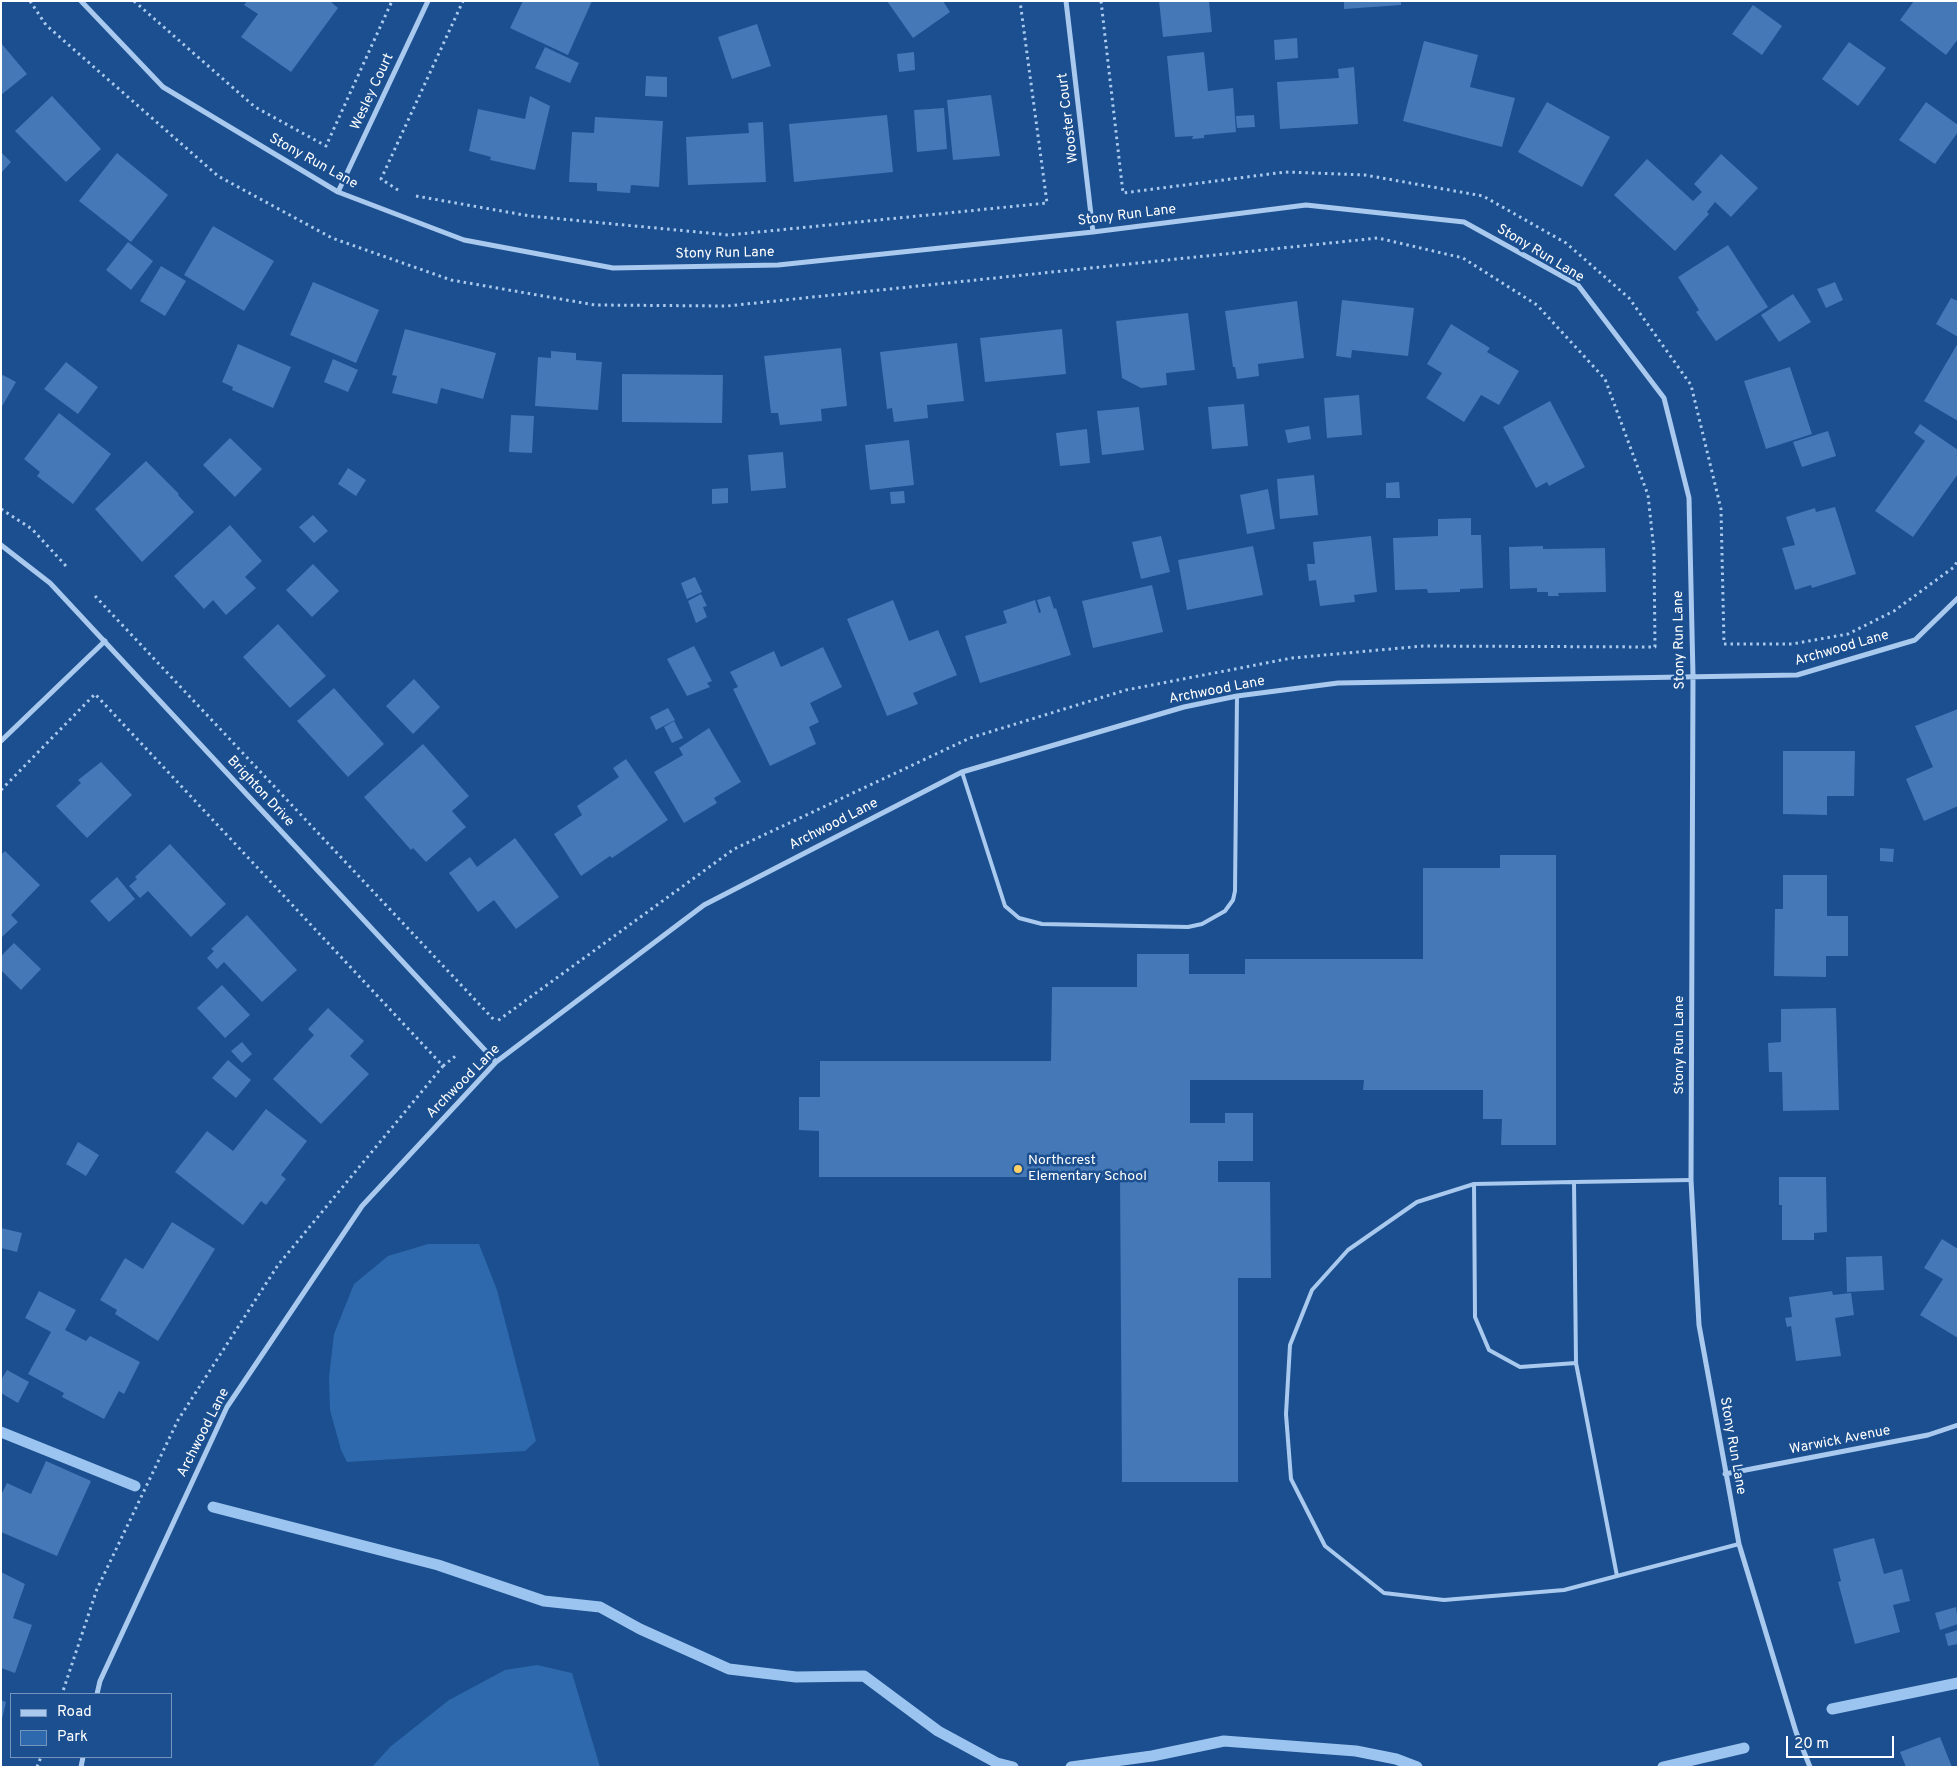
<!DOCTYPE html>
<html>
<head>
<meta charset="utf-8">
<style>
  body { margin:0 }
  #map { position:relative; width:1959px; height:1768px; overflow:hidden; background:#1b4f8f; font-family:Overpass,sans-serif }
  canvas { display:block }
  .frame { position:absolute; inset:0; border:2px solid #fff; pointer-events:none }
  .legend { position:absolute; left:10px; top:1693px; width:162px; height:65px; box-sizing:border-box; background:#1b4f8f; border:1px solid #7695bc; margin:0; padding:6px 9px; list-style:none; font-size:15px; color:#fff }
  .legend li { display:flex; align-items:center; gap:10px; height:25px }
  .legend b { width:25px; border:1px solid #7695bc }
  .scale { position:absolute; left:1786px; top:1736px; width:108px; height:22px; box-sizing:border-box; border:2px solid #fff; border-top:0; padding-left:6px; font-size:15px; line-height:18px; white-space:nowrap; color:#fff; -webkit-text-stroke:4px #1b4f8f; paint-order:stroke }
</style>
</head>
<body>
<div id="map">
<canvas width="1959" height="1768"></canvas>
<div class="frame"></div>
<ul class="legend">
<li><b style="height:6px;background:#a9c9ee"></b>Road</li>
<li><b style="height:14px;background:#2e69ad"></b>Park</li>
</ul>
<div class="scale">20 m</div>
</div>
<script>
const c = document.querySelector('canvas').getContext('2d');
c.lineJoin = 'round';
function fillPath(path, color) { c.fillStyle = color; c.fill(path, 'evenodd'); }
const shape = rows => new Path2D(rows.map(r => 'M' + r).join(''));
function trace(path, color, width, dash) { c.strokeStyle = color; c.lineWidth = width; c.lineCap = dash ? 'butt' : 'round'; c.setLineDash(dash || []); c.stroke(path); }
function write(font, color, halo, rows, align = 'center') {
  c.font = font + ' Overpass,sans-serif'; c.lineWidth = 5; c.setLineDash([]); c.textBaseline = 'middle'; c.strokeStyle = halo; c.fillStyle = color; for (const [text, x, y, turn = 0] of rows) {
    c.save(); c.translate(x, y); c.rotate((+turn || 0) * Math.PI / 180); c.textAlign = isNaN(turn) ? turn : align; if (halo) c.strokeText(text, 0, 0); c.fillText(text, 0, 0); c.restore();
  }
}
fillPath(shape([
  [428,1244,479,1244,497,1290,536,1441,525,1451,347,1462,341,1450,330,1410,329,1377,334,1334,354,1284,388,1256],
  [537,1665,572,1673,600,1767,372,1767,390,1747,449,1700,505,1670]
]), '#2e69ad');
trace(shape([
  [1,1432,135,1486],
  [213,1507,438,1565,544,1601,600,1607,640,1629,729,1669,796,1677,864,1676,938,1731,997,1763,1013,1767],
  [1832,1709,1958,1683],
  [1071,1767,1152,1756,1224,1741,1356,1751,1396,1759,1417,1767],
  [1663,1767,1744,1748]
]), '#9cc4f0', 11);
fillPath(shape([
  [247,1,330,1,338,8,291,72,241,37,258,14,244,5],
  [523,1,592,1,568,55,510,28],
  [887,1,943,1,950,12,913,38],
  [1159,1,1209,1,1212,32,1163,37],
  [1344,1,1401,1,1401,5,1344,9],
  [1914,1,1958,1,1958,39,1946,55,1900,20],
  [1753,5,1782,26,1762,55,1732,34],
  [757,24,771,66,732,79,718,37],
  [1297,38,1298,58,1275,60,1274,40],
  [1424,41,1478,55,1470,87,1515,98,1502,147,1403,121],
  [1849,42,1886,68,1858,106,1822,79],
  [1,43,27,74,1,95],
  [545,47,579,63,570,83,535,68],
  [914,52,915,70,899,72,897,54],
  [1204,52,1208,91,1233,88,1236,132,1204,135,1204,138,1192,139,1193,136,1175,137,1167,56],
  [1354,67,1358,124,1280,129,1277,82,1339,78,1338,69],
  [646,76,667,77,667,97,645,96],
  [991,95,1000,156,953,160,947,100],
  [52,96,101,149,66,182,15,131],
  [530,96,550,106,535,170,490,160,491,157,469,151,478,109,525,119],
  [1547,102,1610,137,1582,187,1518,152],
  [1926,102,1958,125,1958,132,1935,164,1899,140],
  [944,108,947,149,917,152,914,110],
  [887,115,893,172,794,182,789,124],
  [1254,115,1255,127,1237,128,1236,116],
  [595,117,663,121,659,187,631,185,630,193,597,191,597,183,569,182,572,132,594,133],
  [763,122,766,182,688,185,686,137,749,133,748,123],
  [1,152,11,162,1,173],
  [117,153,168,195,131,242,79,201],
  [1721,154,1758,188,1731,217,1715,202,1707,212,1709,214,1675,251,1614,195,1647,159,1693,201,1702,192,1694,184],
  [213,226,274,261,244,311,184,275],
  [128,242,153,261,131,290,106,270],
  [1728,245,1768,307,1716,341,1696,312,1699,310,1678,277],
  [161,266,186,281,165,316,140,301],
  [313,282,379,310,356,363,290,335],
  [1835,282,1843,300,1826,308,1817,289],
  [1793,294,1811,322,1779,342,1761,315],
  [1951,298,1958,301,1958,337,1936,324],
  [1342,300,1414,308,1408,356,1352,350,1351,358,1336,356],
  [1297,301,1304,358,1258,364,1259,376,1237,379,1235,367,1233,367,1225,311],
  [1188,313,1195,370,1166,373,1167,385,1141,388,1122,378,1116,321],
  [1451,324,1490,348,1487,352,1519,371,1499,405,1481,395,1464,422,1426,398,1442,373,1427,364],
  [405,329,496,353,483,399,441,388,437,404,392,393,397,376,392,375],
  [1062,329,1066,374,985,382,980,338],
  [957,343,964,401,927,405,928,418,894,422,892,408,887,409,880,352],
  [1958,343,1958,421,1924,401],
  [238,344,291,367,273,408,232,390,233,387,222,382],
  [841,348,847,406,821,409,822,421,780,425,778,413,771,413,764,356],
  [551,351,576,353,576,360,602,362,598,410,535,406,538,357,551,358],
  [333,359,358,370,348,392,324,382],
  [66,362,98,387,78,414,44,389],
  [1790,367,1812,434,1766,449,1744,381],
  [1,374,16,382,1,408],
  [622,374,723,375,722,423,622,422],
  [1359,395,1362,435,1327,438,1324,398],
  [1550,401,1585,467,1549,486,1547,482,1536,488,1503,427],
  [1244,404,1248,446,1212,449,1208,407],
  [1139,407,1144,450,1102,455,1097,411],
  [59,413,111,454,73,504,37,476,40,472,24,459],
  [511,415,534,416,532,453,509,452],
  [1920,424,1958,450,1958,474,1913,537,1875,511,1925,441,1914,433],
  [1309,426,1311,439,1288,443,1285,430],
  [1087,429,1090,463,1060,466,1056,433],
  [1828,431,1836,456,1802,467,1793,442],
  [230,438,262,469,235,497,203,465],
  [909,440,914,485,870,490,865,445],
  [783,452,786,488,751,491,748,455],
  [146,461,179,494,178,495,194,512,142,562,95,509],
  [348,468,366,480,356,496,338,484],
  [1314,475,1318,515,1280,519,1277,479],
  [1399,482,1400,498,1386,498,1386,483],
  [728,488,728,503,712,504,712,489],
  [1268,489,1275,529,1247,534,1240,495],
  [904,491,905,503,891,504,890,492],
  [1835,507,1856,574,1812,588,1811,585,1795,590,1782,548,1795,545,1786,517,1815,508,1816,512],
  [313,515,328,531,314,543,299,527],
  [1471,518,1471,535,1481,535,1483,588,1460,589,1460,592,1428,593,1427,589,1395,590,1393,538,1438,536,1438,519],
  [230,525,262,561,245,577,256,588,226,615,213,600,204,609,174,576],
  [1161,536,1170,572,1141,579,1132,542],
  [1371,536,1377,592,1354,595,1355,602,1320,606,1316,580,1309,581,1307,564,1315,564,1313,542],
  [1253,546,1263,595,1187,610,1178,560],
  [1543,546,1543,549,1605,548,1606,592,1558,593,1559,596,1548,596,1548,592,1537,592,1537,588,1510,589,1509,547],
  [313,564,339,591,312,617,286,590],
  [695,577,702,592,687,599,681,583],
  [1152,585,1163,632,1093,648,1082,601],
  [701,594,707,606,703,607,707,617,696,623,688,601],
  [1050,596,1054,609,1056,608,1071,655,980,683,965,636,1007,623,1003,611,1035,600,1039,613,1041,612,1037,600],
  [893,600,909,641,938,630,957,675,913,693,918,704,887,716,847,619],
  [278,624,326,676,290,708,243,657],
  [694,646,712,681,707,683,710,687,687,696,667,659],
  [823,647,842,687,810,703,819,722,809,727,816,744,770,766,733,689,738,687,730,672,774,651,781,667],
  [414,679,440,707,413,734,386,706],
  [334,688,384,744,348,777,297,721],
  [668,708,675,720,656,730,650,717],
  [1958,709,1958,806,1924,821,1906,779,1933,767,1915,726],
  [674,721,683,738,672,743,664,727],
  [709,728,741,782,714,798,717,803,684,823,654,772,683,755,679,748],
  [423,744,469,796,452,811,466,827,426,862,413,848,411,850,364,797],
  [1783,751,1855,751,1854,796,1827,796,1827,815,1783,814],
  [626,759,668,820,612,858,610,856,581,876,554,834,582,815,577,806,619,777,613,768],
  [101,762,132,795,87,838,56,806,81,783,78,780],
  [515,838,559,897,516,929,494,900,478,912,449,873,470,857,477,867],
  [170,844,226,904,191,937,148,891,140,898,129,886,137,879,135,877],
  [1880,848,1894,849,1893,862,1880,861],
  [5,851,40,885,11,915,18,922,2,937,1,855],
  [1500,855,1556,855,1556,1145,1501,1145,1502,1119,1483,1119,1483,1090,1363,1090,1364,1080,1190,1080,1190,1123,1225,1123,1225,1113,1253,1113,1253,1161,1218,1161,1218,1182,1270,1182,1271,1278,1238,1278,1238,1482,1122,1482,1120,1177,819,1177,819,1131,799,1130,799,1097,820,1097,820,1061,1051,1061,1052,987,1137,987,1137,954,1189,954,1189,974,1245,974,1245,959,1423,959,1423,868,1500,868],
  [1783,875,1827,875,1827,916,1848,916,1848,956,1826,956,1826,977,1774,976,1775,909,1783,909],
  [117,877,135,899,109,922,90,901],
  [247,915,297,970,262,1002,224,962,217,969,207,958,214,951,211,949],
  [14,943,41,969,21,990,1,970,1,956],
  [222,985,250,1015,225,1038,197,1008],
  [328,1008,364,1041,350,1056,369,1074,321,1124,273,1079,314,1035,308,1029],
  [1836,1008,1839,1110,1783,1111,1782,1072,1769,1072,1768,1043,1781,1042,1781,1009],
  [242,1042,252,1054,242,1063,231,1051],
  [228,1060,251,1080,236,1098,212,1078],
  [266,1109,307,1141,281,1175,286,1179,266,1205,261,1201,243,1225,175,1172,207,1131,233,1151],
  [78,1142,99,1155,86,1176,66,1164],
  [1779,1177,1826,1177,1827,1232,1814,1233,1814,1240,1782,1240,1782,1205,1779,1205],
  [172,1222,215,1249,158,1341,115,1314,117,1310,100,1300,125,1258,143,1269],
  [1,1228,22,1233,17,1252,1,1248],
  [1942,1239,1958,1249,1958,1338,1920,1315,1943,1279,1924,1268],
  [1882,1256,1884,1290,1847,1292,1846,1257],
  [39,1291,76,1310,65,1330,86,1341,90,1336,140,1362,124,1394,119,1391,104,1419,62,1397,64,1393,28,1374,51,1332,25,1318],
  [1832,1291,1833,1295,1851,1293,1854,1315,1835,1318,1841,1356,1796,1361,1791,1326,1787,1327,1785,1318,1792,1317,1789,1297],
  [7,1370,29,1382,18,1403,1,1393,1,1380],
  [46,1461,91,1481,57,1556,1,1532,1,1495,7,1483,31,1494],
  [1874,1538,1884,1574,1902,1569,1910,1601,1893,1605,1900,1632,1855,1644,1838,1582,1841,1581,1833,1549],
  [1,1572,25,1584,13,1618,32,1625,15,1673,1,1668],
  [1956,1607,1958,1624,1940,1630,1935,1613],
  [1958,1630,1958,1644,1948,1646,1945,1634],
  [1,1700,6,1702,2,1719,1,1719],
  [1940,1737,1952,1767,1906,1767,1900,1752]
]), '#4478b7');
trace(shape([
  [30,1,46,25,218,176,332,238,451,280,595,305,727,306,1378,238,1463,258,1537,305,1605,379,1648,495,1654,551,1655,647,1423,646,1292,658,1126,690,970,738,734,849,496,1022],
  [134,1,255,107,326,146,392,1],
  [1101,1,1123,193,1285,172,1365,175,1483,196,1566,243,1629,298,1691,385,1721,509,1724,644,1792,644,1848,634,1894,611,1954,567,1958,560],
  [398,190,381,179,463,1],
  [416,196,530,216,729,235,1047,203,1020,1],
  [1,509,32,529,66,566],
  [95,596,496,1022],
  [1,790,95,694,443,1066,278,1265,178,1420,97,1589,62,1694],
  [443,1066,458,1054],
  [37,1767,41,1757]
]), '#a9c9ee', 3, [2.5, 4]);
trace(shape([
  [962,772,1005,906,1019,918,1042,924,1188,927,1202,924,1225,911,1233,900,1235,891,1237,696],
  [1691,1180,1574,1182,1576,1363,1617,1576,1739,1544],
  [1574,1182,1474,1184,1417,1202,1348,1250,1312,1290,1290,1345,1286,1414,1291,1479,1325,1546,1384,1593,1444,1600,1564,1590,1617,1576],
  [1474,1184,1475,1317,1489,1350,1520,1367,1576,1363]
]), '#a9c9ee', 4);
trace(shape([
  [81,1,163,87,338,192,464,240,613,268,778,265,1093,232,1306,205,1464,222,1578,285,1664,398,1689,498,1693,676,1691,1180,1699,1325,1739,1544,1796,1732,1810,1767],
  [1066,1,1093,232],
  [338,192,428,1],
  [1,545,50,583,496,1062],
  [1,741,105,641],
  [1725,1474,1928,1435,1958,1425],
  [97,1694,100,1681,227,1407,362,1206,496,1062,704,905,962,772,1184,707,1237,696,1338,683,1797,675,1915,640,1958,598],
  [81,1767,83,1757]
]), '#a9c9ee', 5);
for (const [x, y, r, color] of [
  [1018,1169,5,"#ffd166"]
]) { const dot = new Path2D(); dot.arc(x, y, r, 0, 2 * Math.PI); c.fillStyle = color; c.fill(dot); trace(dot, '#1b4f8f', 2); }
write('14px', '#fff', '#1b4f8f', [
  ["Wesley Court",373,92,-65],
  ["Wooster Court",1069,118,-97],
  ["Stony Run Lane",313,162,29],
  ["Stony Run Lane",1127,216,-7],
  ["Stony Run Lane",725,254,-1],
  ["Stony Run Lane",1540,254,31],
  ["Stony Run Lane",1680,640,-91],
  ["Archwood Lane",1842,649,-16],
  ["Archwood Lane",1217,691,-11],
  ["Brighton Drive",260,792,47],
  ["Archwood Lane",834,825,-27],
  ["Stony Run Lane",1680,1045,-90],
  ["Archwood Lane",464,1082,-45],
  ["Archwood Lane",204,1433,-63],
  ["Warwick Avenue",1840,1441,-11],
  ["Stony Run Lane",1732,1446,80]
]);
write('14px', '#fff', '#1b4f8f', [
  ["Northcrest",1028,1161],
  ["Elementary School",1028,1177]
], 'left');
</script>
</body>
</html>
